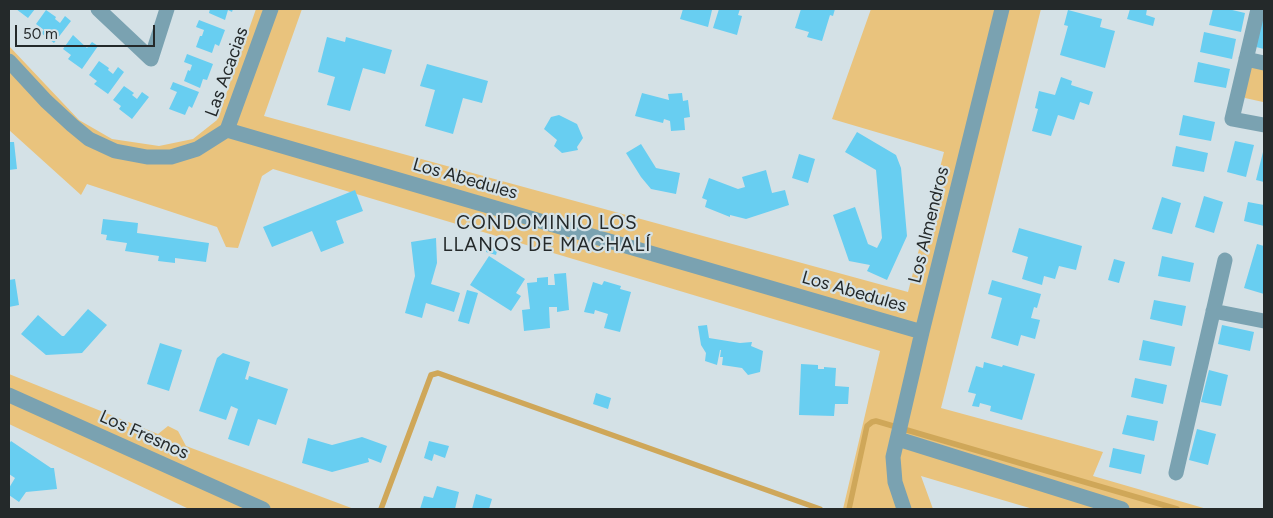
<!DOCTYPE html>
<html>
<head>
<meta charset="utf-8">
<style>
  body { margin:0 }
  #map { position:relative; width:1273px; height:518px; overflow:hidden; background:#d4e1e6; font-family:Figtree,sans-serif }
  canvas { display:block }
  .frame { position:absolute; inset:0; border:10px solid #24292a; pointer-events:none }
  .scale { position:absolute; left:15px; top:25px; width:140px; height:22px; box-sizing:border-box; border:2px solid #24292a; border-top:0; padding-left:6px; font-size:15px; line-height:18px; white-space:nowrap; color:#24292a; -webkit-text-stroke:4px #d4e1e6; paint-order:stroke }
</style>
</head>
<body>
<div id="map">
<canvas width="1273" height="518"></canvas>
<div class="frame"></div>
<div class="scale">50 m</div>
</div>
<script>
const c = document.querySelector('canvas').getContext('2d');
c.lineJoin = 'round';
function fillPath(path, color) { c.fillStyle = color; c.fill(path, 'evenodd'); }
const shape = rows => new Path2D(rows.map(r => 'M' + r).join(''));
function trace(path, color, width, dash) { c.strokeStyle = color; c.lineWidth = width; c.lineCap = dash ? 'butt' : 'round'; c.setLineDash(dash || []); c.stroke(path); }
function write(font, color, halo, rows, align = 'center') {
  c.font = font + ' Figtree,sans-serif'; c.lineWidth = 4.5; c.setLineDash([]); c.textBaseline = 'middle'; c.strokeStyle = halo; c.fillStyle = color; for (const [text, x, y, turn = 0] of rows) {
    c.save(); c.translate(x, y); c.rotate((+turn || 0) * Math.PI / 180); c.textAlign = isNaN(turn) ? turn : align; if (halo) c.strokeText(text, 0, 0); c.fillText(text, 0, 0); c.restore();
  }
}
fillPath(shape([
  [256,9,302,9,264,116,908,292,944,152,832,119,871,9,1041,9,941,408,1103,452,1093,476,1207,509,1033,509,921,476,933,509,843,509,880,351,273,169,262,176,238,248,226,247,217,227,87,184,81,195,9,130,9,46,79,120,112,139,159,146,193,139,217,120],
  [1254,65,1264,67,1264,104,1263,102,1245,98,1243,93,1248,70],
  [9,374,158,434,168,426,178,431,186,446,354,509,189,509,9,424]
]), '#e9c37d');
trace(shape([
  [381,509,431,375,438,373,820,509],
  [849,509,867,426,872,422,876,421,1177,509]
]), '#cfa759', 5.5);
fillPath(shape([
  [16,9,35,9,28,18],
  [210,9,233,9,232,12,228,10,225,20,209,13],
  [683,9,707,9,712,10,708,27,680,19],
  [719,9,740,9,738,15,742,16,737,35,713,28],
  [801,9,835,9,833,16,830,15,822,41,807,37,809,32,795,28],
  [1130,9,1147,9,1146,15,1155,18,1153,26,1127,19],
  [1213,9,1228,9,1245,13,1241,32,1209,25],
  [46,10,56,17,55,19,60,23,65,16,71,21,54,43,41,33,44,30,36,24],
  [1068,10,1102,19,1100,27,1115,31,1105,68,1060,55,1068,26,1064,25],
  [1264,15,1264,49,1252,46],
  [199,20,225,30,219,46,215,44,212,53,196,47,200,36,202,36,204,30,196,27],
  [1204,32,1236,39,1232,59,1200,52],
  [73,35,87,48,92,42,98,46,82,69,68,59,71,55,63,49],
  [327,37,345,42,346,37,392,50,385,74,363,68,350,111,327,105,335,77,318,72],
  [187,54,213,64,207,80,203,79,200,88,184,81,188,70,190,71,192,65,184,62],
  [99,61,109,68,108,70,113,74,118,67,124,72,108,94,94,84,97,81,89,75],
  [1198,62,1230,69,1226,88,1194,82],
  [427,64,488,81,482,103,463,98,453,134,425,126,435,90,420,86],
  [1061,77,1072,81,1071,85,1093,92,1089,105,1080,102,1074,120,1058,115,1051,136,1032,131,1038,109,1035,108,1039,91,1055,95],
  [173,82,199,92,192,108,189,106,185,115,169,109,177,92,170,89],
  [124,86,134,93,132,95,137,99,142,92,149,97,132,119,119,109,121,106,113,100],
  [642,93,669,100,668,94,682,93,683,101,688,100,690,117,684,118,685,130,671,131,670,121,664,119,663,123,635,116],
  [559,115,577,124,583,138,577,147,578,150,562,153,554,146,557,140,544,129,551,117],
  [1183,115,1215,122,1211,141,1179,135],
  [857,132,896,155,901,168,907,236,887,280,867,271,870,265,849,261,833,215,855,207,868,244,877,248,882,238,876,170,845,152],
  [1235,141,1254,145,1246,177,1227,172],
  [9,142,14,142,17,169,9,170],
  [641,144,656,168,680,173,676,194,651,189,641,177,626,153],
  [1176,146,1208,153,1204,172,1172,166],
  [1264,148,1264,182,1256,180],
  [799,154,815,159,808,183,792,178],
  [766,170,772,193,785,190,789,205,746,219,730,215,730,217,705,207,707,200,702,198,709,178,738,189,745,187,742,177],
  [355,190,363,211,336,221,344,243,321,252,312,231,272,247,263,227],
  [1204,196,1223,202,1214,233,1195,227],
  [1162,197,1181,203,1172,234,1152,229],
  [1248,202,1264,205,1264,226,1244,221],
  [103,219,138,223,137,233,209,243,206,262,175,258,175,263,158,261,159,256,125,251,127,243,106,240,107,235,101,234],
  [1019,228,1082,246,1076,270,1059,266,1055,279,1044,276,1042,285,1022,279,1028,257,1012,252],
  [490,237,500,240,496,255,486,252],
  [436,238,437,263,431,284,460,293,454,312,426,303,422,318,405,313,415,276,411,242],
  [1257,244,1264,246,1264,294,1244,288],
  [489,256,525,279,516,293,521,296,511,311,470,285],
  [1162,256,1194,263,1190,282,1158,276],
  [1114,259,1125,262,1119,283,1108,280],
  [566,273,569,310,557,312,557,307,549,307,550,328,524,331,522,310,530,309,527,283,537,282,537,278,548,277,548,285,555,285,554,274],
  [15,279,19,305,9,307,9,280],
  [992,280,1041,294,1037,308,1034,307,1031,318,1040,320,1035,339,1021,335,1018,346,991,338,1002,298,988,294],
  [604,281,621,286,620,289,631,292,620,332,604,328,608,314,595,310,594,314,584,312,593,282,602,285],
  [467,290,478,293,469,324,458,321],
  [1154,300,1186,306,1182,326,1150,319],
  [88,309,107,325,82,353,46,355,21,334,38,315,62,336,64,336],
  [707,325,709,338,740,343,752,342,751,346,763,351,760,372,748,375,742,368,722,365,723,357,720,357,721,350,720,350,717,365,705,361,706,353,701,345,698,326],
  [1222,325,1254,332,1250,351,1218,344],
  [1143,340,1175,347,1171,366,1139,360],
  [160,343,182,350,169,391,147,384],
  [223,353,250,362,245,379,248,380,249,376,288,389,276,425,258,419,249,446,228,439,238,409,231,406,226,420,199,411,217,358],
  [984,362,1002,367,1003,365,1035,374,1022,420,990,411,991,406,980,403,979,407,972,406,976,394,968,392,976,366,983,368],
  [801,364,818,365,818,369,824,369,824,367,836,368,835,386,849,387,848,404,835,404,834,416,799,415],
  [1209,370,1228,375,1221,406,1201,402],
  [1135,378,1167,385,1163,404,1131,397],
  [596,393,611,398,608,409,593,404],
  [1127,415,1158,421,1154,441,1122,434],
  [1197,429,1216,434,1208,465,1189,460],
  [362,437,387,446,381,463,368,458,369,462,332,472,302,463,308,438,332,445],
  [11,441,51,468,54,468,57,489,26,492,19,502,9,495,9,488,15,478,9,474,9,444],
  [429,441,449,446,445,458,434,454,432,461,424,458],
  [1113,448,1145,455,1141,474,1109,467],
  [437,486,459,492,455,509,420,509,424,496,433,498],
  [476,494,492,499,489,509,472,509]
]), '#68cef1');
trace(shape([
  [98,9,151,59,167,9],
  [1258,9,1232,119,1264,125],
  [1246,59,1264,63],
  [9,61,46,101,72,125,89,139,115,151,147,157,171,157,197,149,227,130,271,9],
  [227,130,922,332],
  [1213,311,1264,321],
  [9,395,263,509],
  [898,439,1122,509],
  [1176,473,1225,260],
  [904,509,895,482,893,457,922,332,1002,9]
]), '#7aa2b1', 15);
write('18px', '#24292a', '#d4e1e6', [
  ["Las Acacias",227,72,-70],
  ["Los Abedules",465,179,16],
  ["Los Almendros",929,225,-76],
  ["Los Abedules",854,292,16],
  ["Los Fresnos",144,435,24]
]);
c.letterSpacing = '1px';
write('19px', '#24292a', '#d4e1e6', [
  ["CONDOMINIO LOS",547,223],
  ["LLANOS DE MACHALÍ",547,245]
]);
c.letterSpacing = '0px';
</script>
</body>
</html>
